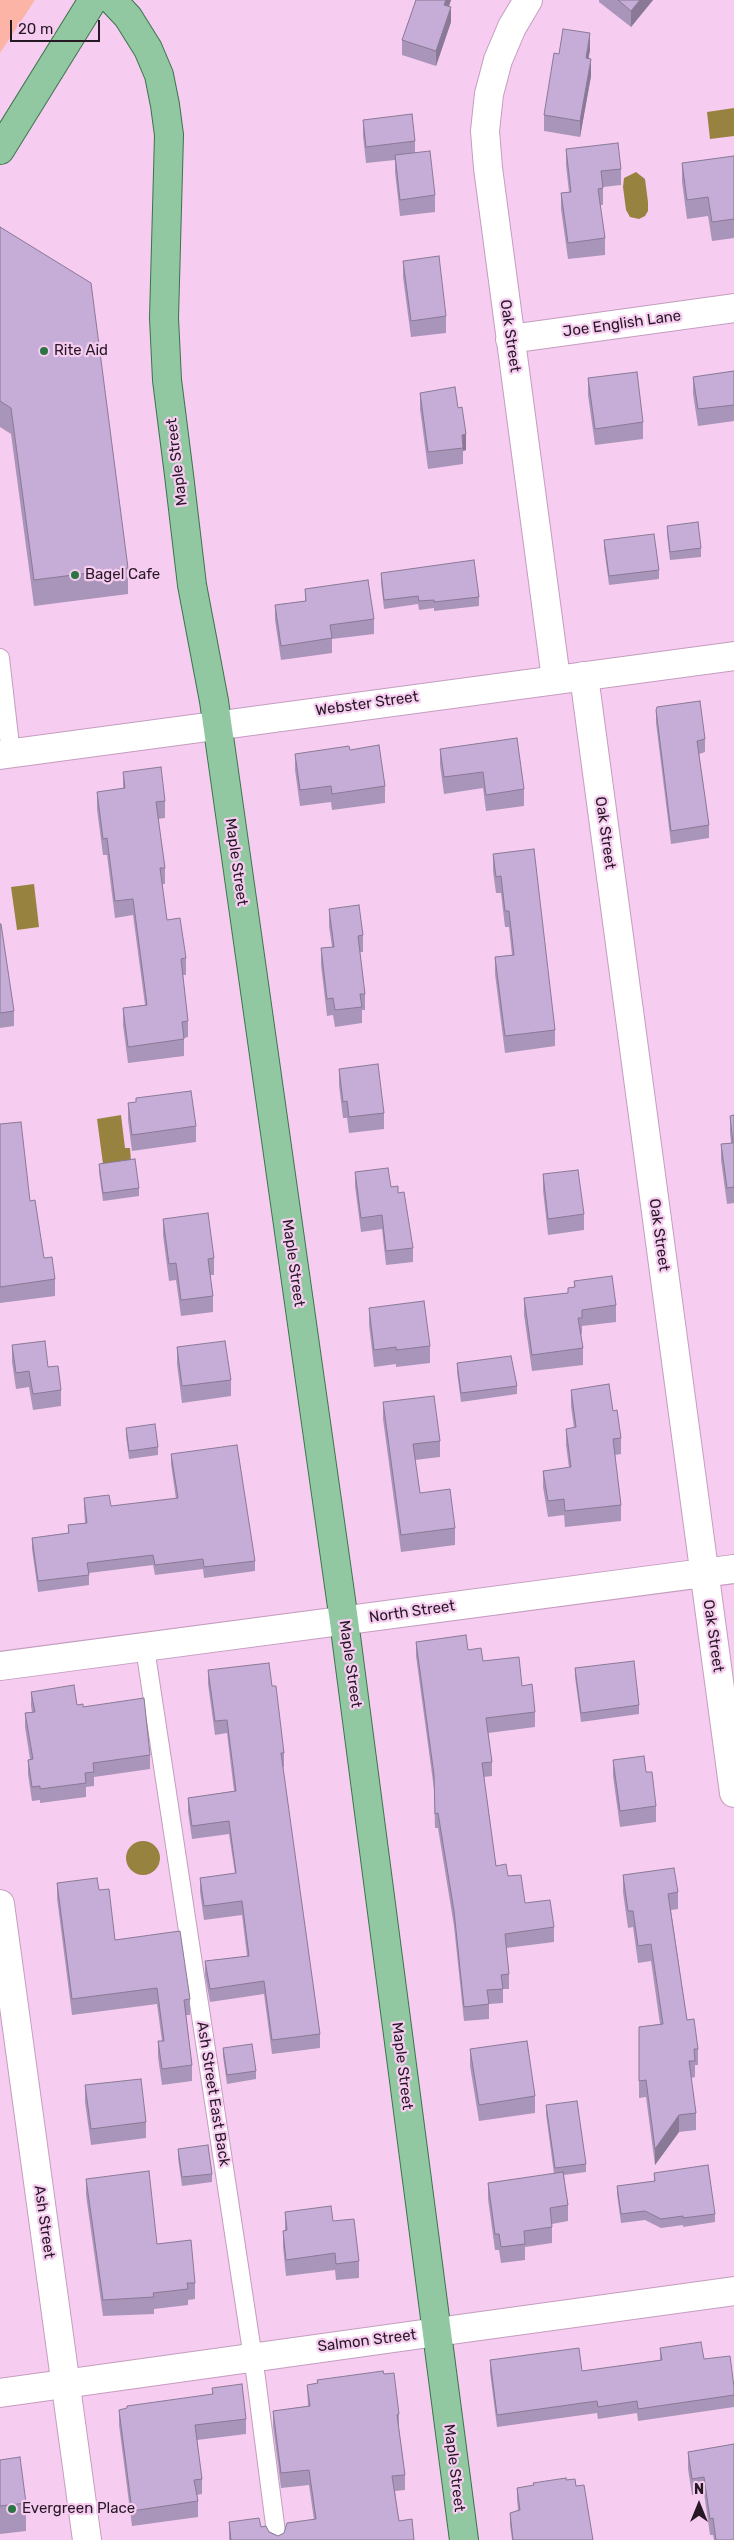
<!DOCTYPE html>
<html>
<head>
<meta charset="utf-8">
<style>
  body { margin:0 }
  #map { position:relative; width:734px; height:2540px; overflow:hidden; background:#f6cdf0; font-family:Rubik,sans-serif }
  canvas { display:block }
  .north { position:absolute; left:674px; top:2480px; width:50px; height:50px; -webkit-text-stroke:4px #f6cdf0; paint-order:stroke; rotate:0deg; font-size:14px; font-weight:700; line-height:20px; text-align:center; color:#271825 }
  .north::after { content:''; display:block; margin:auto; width:18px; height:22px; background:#271825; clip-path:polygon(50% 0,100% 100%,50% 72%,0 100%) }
  .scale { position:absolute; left:10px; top:20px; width:90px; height:22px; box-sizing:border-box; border:2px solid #271825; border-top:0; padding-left:6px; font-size:15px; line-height:18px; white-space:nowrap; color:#271825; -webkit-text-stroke:4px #f6cdf0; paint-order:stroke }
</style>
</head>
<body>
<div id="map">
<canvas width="734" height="2540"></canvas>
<div class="north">N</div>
<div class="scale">20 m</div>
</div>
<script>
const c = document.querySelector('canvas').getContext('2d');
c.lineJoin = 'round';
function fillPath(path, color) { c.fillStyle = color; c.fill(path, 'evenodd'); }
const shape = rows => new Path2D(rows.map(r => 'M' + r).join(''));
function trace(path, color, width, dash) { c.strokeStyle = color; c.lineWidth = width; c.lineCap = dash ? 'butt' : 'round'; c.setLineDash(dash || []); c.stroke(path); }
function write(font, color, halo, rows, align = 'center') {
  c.font = font + ' Rubik,sans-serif'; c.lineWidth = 4.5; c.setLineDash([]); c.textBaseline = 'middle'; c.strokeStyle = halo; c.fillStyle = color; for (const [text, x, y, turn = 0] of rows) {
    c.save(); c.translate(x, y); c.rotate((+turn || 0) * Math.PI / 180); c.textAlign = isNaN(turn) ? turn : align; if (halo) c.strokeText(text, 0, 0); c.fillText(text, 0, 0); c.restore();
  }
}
fillPath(shape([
  [0,0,35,0,0,53]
]), '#fcb4a6');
fillPath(shape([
  [734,108,734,136,710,139,707,112],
  [636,172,645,179,648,202,648,211,645,216,639,219,630,217,626,210,623,187,624,178],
  [34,884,39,927,17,930,11,887],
  [121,1115,125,1148,130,1148,131,1161,103,1164,97,1119],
  '126 1858a17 17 0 1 1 34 0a17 17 0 1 1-34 0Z'
]), '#98823f');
const service = shape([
  [0,658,11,754],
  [145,1648,256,2378,277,2540]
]);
const minor = shape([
  [528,0,512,27,498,60,489,94,485,131,488,168,556,679],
  [510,339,734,308],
  [584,676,734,1793],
  [0,1666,734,1569],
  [0,1904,87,2540],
  [437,2332,734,2291]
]);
const tertiary = shape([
  [0,755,734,656],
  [0,2393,437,2332]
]);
const primary = shape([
  [112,0,128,17,148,49,159,75,165,105,169,135,164,318,167,380,179,475,192,585,214,701,344,1621,464,2540],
  [0,150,93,0]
]);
trace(service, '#c49dbf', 20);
trace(minor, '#c49dbf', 30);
trace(tertiary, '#c49dbf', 30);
trace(primary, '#3c734d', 30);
trace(service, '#fff', 18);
trace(minor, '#fff', 28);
trace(tertiary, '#fff', 28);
trace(primary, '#91c8a1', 28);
fillPath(shape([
  [416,0,451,0,449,6,451,22,436,66,402,55,402,40],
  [599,0,653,0,631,27,599,2],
  [590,50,588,59,591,76,580,137,544,131,544,115,559,54],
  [363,120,415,141,415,152,435,195,435,212,400,216,395,172,395,160,366,163,363,136],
  [566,149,621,169,621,185,603,187,603,205,600,205,605,238,605,255,568,259,561,209,561,193,569,192,566,165],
  [734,156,734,238,712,241,708,216,687,219,682,182,682,163],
  [0,227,128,568,128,594,34,606,11,434,0,427],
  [403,261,446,316,446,333,411,337,403,277],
  [734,371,734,421,698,426,693,394,693,377],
  [588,378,643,422,643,439,595,445,588,395],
  [420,393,466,450,463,451,463,464,428,469,420,409],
  [667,526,701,548,701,557,670,560,667,534],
  [604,540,659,570,659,579,609,585,604,548],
  [381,573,479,597,479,606,434,611,434,608,419,610,418,604,384,609,381,582],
  [305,589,374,619,374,634,332,639,332,653,281,660,275,620,275,605,305,601],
  [656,710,705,739,705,752,699,754,709,825,709,838,671,844,656,723],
  [440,749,524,789,524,806,486,811,483,788,444,794,440,765],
  [350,750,385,786,385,803,332,810,331,802,300,806,295,770,295,754],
  [123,772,165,801,165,818,158,819,165,868,165,884,162,884,167,920,186,958,186,975,183,975,188,1021,188,1037,184,1038,184,1056,128,1063,123,1025,123,1008,145,1005,133,915,115,918,107,855,103,855,97,809,97,792,123,789],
  [493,854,555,1030,555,1046,505,1053,495,974,495,957,512,955,509,927,505,927,501,893,496,893,493,871],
  [329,909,363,935,363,952,360,952,365,994,365,1010,362,1010,362,1023,335,1027,333,1015,327,1016,321,965,321,948,332,947,329,926],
  [0,924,14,1011,14,1026,0,1028],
  [339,1069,384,1113,384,1129,349,1133,347,1118,343,1118,339,1085],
  [136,1098,196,1126,196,1142,132,1151,128,1120,128,1103,136,1102],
  [734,1115,734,1203,727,1204,721,1160,721,1144,731,1143,730,1132,730,1116],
  [0,1124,30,1201,44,1258,55,1279,55,1296,0,1303],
  [99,1164,139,1188,139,1196,103,1201,99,1172],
  [355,1172,391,1187,413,1248,413,1262,386,1265,382,1229,361,1232,355,1186],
  [543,1174,584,1214,584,1230,548,1235,543,1190],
  [163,1219,214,1258,214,1275,210,1275,213,1296,213,1312,181,1316,176,1280,169,1281,163,1235],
  [574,1281,616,1305,616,1322,582,1326,582,1334,581,1334,583,1348,583,1365,532,1371,524,1315,524,1298,568,1293,568,1288,574,1287],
  [369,1308,430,1346,430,1363,396,1367,396,1364,374,1367,369,1325],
  [12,1345,48,1367,61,1390,61,1406,33,1410,29,1387,16,1389,12,1362],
  [177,1347,231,1380,231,1396,182,1403,177,1364],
  [457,1363,517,1386,517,1394,461,1402,457,1372],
  [571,1390,613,1411,621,1438,621,1454,615,1455,621,1505,621,1521,565,1527,564,1515,548,1517,543,1487,543,1471,569,1468,566,1445,566,1429,574,1428,571,1406],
  [383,1402,440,1441,440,1457,415,1460,420,1493,455,1528,455,1545,401,1552,383,1419],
  [126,1428,158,1447,158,1455,129,1459,126,1436],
  [171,1454,255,1561,255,1571,204,1578,203,1569,155,1575,153,1565,89,1573,89,1585,38,1592,32,1549,32,1538,68,1533,68,1525,85,1523,84,1508,84,1498,111,1506,176,1499,171,1464],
  [416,1642,468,1650,483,1661,522,1686,535,1712,535,1727,488,1733,492,1762,492,1776,484,1777,496,1866,508,1876,525,1903,554,1927,554,1942,506,1948,509,1974,509,1989,503,1989,503,2003,489,2004,489,2019,464,2021,454,1926,438,1828,435,1828,434,1789,416,1656],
  [575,1668,639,1705,639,1714,581,1722,575,1677],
  [208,1670,272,1686,284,1753,284,1767,282,1767,320,2034,320,2048,272,2054,264,1994,210,2002,205,1975,205,1961,247,1956,242,1915,204,1920,200,1892,200,1878,235,1874,229,1834,192,1839,188,1812,188,1798,234,1791,227,1733,215,1735,208,1684],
  [31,1692,83,1707,150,1755,150,1769,94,1777,94,1786,86,1787,86,1797,40,1803,40,1800,32,1801,28,1774,28,1760,30,1759,25,1727,25,1713,32,1712,31,1706],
  [613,1760,646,1772,656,1806,656,1822,620,1827,613,1776],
  [623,1875,678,1892,678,1909,671,1910,687,2020,698,2049,698,2065,695,2065,695,2077,691,2078,696,2113,696,2130,679,2132,655,2165,646,2097,639,2098,639,2027,660,2024,651,1961,638,1963,633,1927,628,1928,623,1892],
  [57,1883,99,1890,115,1940,190,1999,190,2015,186,2015,192,2065,192,2081,162,2085,158,2057,158,2041,162,2041,157,2004,72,2015,57,1898],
  [223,2048,256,2071,256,2079,227,2084,223,2056],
  [470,2049,535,2096,535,2113,479,2121,470,2066],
  [85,2085,146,2122,146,2138,91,2145,85,2102],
  [546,2105,586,2164,586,2172,564,2175,568,2205,568,2221,552,2224,552,2243,525,2247,525,2260,501,2263,499,2250,495,2250,488,2199,488,2183,554,2174,546,2114],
  [178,2149,212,2174,212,2182,182,2186,178,2158],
  [654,2173,715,2214,715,2222,683,2227,683,2225,661,2228,645,2220,621,2223,617,2194,617,2186,654,2181],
  [86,2179,157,2244,195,2283,195,2299,188,2300,188,2305,154,2309,154,2314,103,2316,86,2195],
  [285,2212,333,2221,359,2261,359,2278,336,2280,335,2270,286,2276,283,2247,283,2231,285,2230],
  [660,2348,704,2359,734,2387,734,2407,638,2421,637,2413,598,2419,597,2413,497,2427,490,2372,490,2360,582,2371,660,2360],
  [384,2374,399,2414,399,2429,405,2475,405,2490,395,2491,399,2521,414,2540,229,2540,229,2522,261,2527,278,2536,314,2520,309,2485,281,2488,273,2426,273,2411,308,2406,307,2385,317,2383,317,2380],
  [212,2388,246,2419,246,2434,197,2440,202,2479,202,2494,197,2495,198,2501,198,2517,132,2526,119,2425,119,2410,212,2394],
  [734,2444,734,2540,714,2540,713,2535,710,2535,704,2493,692,2495,688,2469,688,2452],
  [0,2460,26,2503,26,2531,0,2534],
  [566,2480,576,2486,593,2540,512,2540,510,2525,510,2513,518,2510,517,2499,517,2488]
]), '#a995b9');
fillPath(shape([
  [446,0,451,0,444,20,444,5],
  [640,0,653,0,631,27,631,11],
  [451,7,451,22,436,66,436,51],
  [590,33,590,50,586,75,586,58],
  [591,59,591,76,580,137,580,121],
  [466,434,466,450,463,451,462,435],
  [679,2115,679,2132,655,2165,655,2149]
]), '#8a7996');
const building = shape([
  [416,0,446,0,444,5,451,7,436,51,402,40,416,0],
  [618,0,640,0,631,11,618,0],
  [563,29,590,33,586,58,591,59,580,121,544,115,554,53,559,54,563,29],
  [412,114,415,141,366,147,363,120,412,114],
  [618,143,621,169,601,171,603,188,598,189,605,238,568,243,561,193,571,192,566,149,618,143],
  [430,151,435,195,400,200,395,155,430,151],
  [734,156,734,219,712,222,708,197,687,200,682,163,734,156],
  [0,227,91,283,128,568,34,580,11,408,0,401,0,227],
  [439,256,446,316,411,321,403,261,439,256],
  [734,371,734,405,698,409,693,377,734,371],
  [637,372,643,422,595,429,588,378,637,372],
  [455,387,458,408,462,407,466,434,462,435,463,448,428,452,420,393,455,387],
  [698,522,701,548,670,552,667,526,698,522],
  [654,534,659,570,609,576,604,540,654,534],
  [474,560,479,597,434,602,434,600,419,601,418,596,384,600,381,573,474,560],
  [368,580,374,619,330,625,332,638,281,646,275,605,306,601,305,589,368,580],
  [700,701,705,739,697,741,709,825,671,831,656,710,657,707,700,701],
  [517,738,524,789,486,795,483,772,444,777,440,749,517,738],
  [379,745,385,786,332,794,331,786,300,790,295,754,349,746,350,750,379,745],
  [161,767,165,801,156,802,165,868,160,868,167,920,180,918,186,958,181,959,188,1021,182,1022,184,1039,128,1047,123,1008,147,1005,133,899,115,901,107,838,103,839,97,792,125,788,123,772,161,767],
  [534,849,555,1030,505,1036,495,957,514,955,509,911,505,911,501,876,496,877,493,854,534,849],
  [359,905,363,935,358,936,365,994,360,994,362,1007,335,1010,333,998,327,999,321,948,334,947,329,909,359,905],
  [0,924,1,924,14,1011,0,1013,0,924],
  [378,1064,384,1113,349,1117,347,1101,343,1102,339,1069,378,1064],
  [191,1091,196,1126,132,1135,128,1103,136,1102,136,1098,191,1091],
  [734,1115,734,1187,727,1188,721,1144,733,1143,730,1116,734,1115],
  [21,1122,30,1201,35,1200,44,1258,52,1257,55,1279,0,1287,0,1124,21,1122],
  [135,1159,139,1188,103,1193,99,1164,135,1159],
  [388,1168,391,1187,398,1186,398,1193,404,1192,413,1248,386,1251,382,1215,361,1218,355,1172,388,1168],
  [578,1170,584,1214,548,1219,543,1174,578,1170],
  [208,1213,214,1258,208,1259,213,1296,181,1300,176,1263,169,1264,163,1219,208,1213],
  [612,1276,616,1305,582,1310,582,1318,578,1318,583,1348,532,1355,524,1298,568,1293,568,1288,575,1287,574,1281,612,1276],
  [424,1301,430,1346,396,1350,396,1347,374,1350,369,1308,424,1301],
  [45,1341,48,1367,58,1366,61,1390,33,1394,29,1371,16,1373,12,1345,45,1341],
  [225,1341,231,1380,182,1386,177,1347,225,1341],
  [511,1356,517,1386,461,1393,457,1363,511,1356],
  [609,1384,613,1411,617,1410,621,1438,613,1439,621,1505,565,1511,564,1499,548,1501,543,1471,571,1467,566,1429,576,1427,571,1390,609,1384],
  [434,1396,440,1441,413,1444,420,1493,450,1489,455,1528,401,1535,383,1402,434,1396],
  [155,1424,158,1447,129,1451,126,1428,155,1424],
  [237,1445,255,1561,204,1567,203,1559,155,1565,153,1555,87,1563,89,1575,38,1581,32,1538,69,1533,68,1525,87,1523,84,1498,109,1495,111,1506,178,1498,171,1454,237,1445],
  [466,1635,468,1650,481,1648,483,1661,519,1657,522,1686,532,1684,535,1712,486,1718,492,1762,482,1763,496,1866,506,1864,508,1876,521,1875,525,1903,550,1900,554,1927,505,1934,509,1974,501,1975,503,1989,487,1990,489,2004,464,2007,454,1911,438,1813,435,1814,434,1775,416,1642,466,1635],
  [634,1661,639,1705,581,1713,575,1668,634,1661],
  [269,1663,272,1686,276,1686,284,1753,281,1753,320,2034,272,2040,264,1981,210,1989,205,1961,249,1956,242,1901,204,1906,200,1878,236,1873,229,1821,192,1826,188,1798,236,1791,227,1720,215,1721,208,1670,269,1663],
  [74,1685,77,1705,83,1704,83,1707,144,1698,150,1755,93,1763,94,1772,85,1773,86,1783,40,1789,40,1786,32,1787,28,1760,33,1759,25,1713,35,1712,31,1692,74,1685],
  [644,1756,646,1772,652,1772,656,1806,620,1811,613,1760,644,1756],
  [674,1868,678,1892,668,1894,687,2020,694,2019,698,2049,694,2049,695,2061,689,2061,696,2113,679,2115,655,2149,646,2080,639,2081,639,2027,663,2024,651,1944,638,1946,633,1911,628,1911,623,1875,674,1868],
  [97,1878,99,1890,109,1889,115,1940,180,1931,190,1999,184,2000,192,2065,162,2069,158,2041,164,2041,157,1988,72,1999,57,1883,97,1878],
  [527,2041,535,2096,479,2105,470,2049,527,2041],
  [252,2044,256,2071,227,2075,223,2048,252,2044],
  [141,2079,146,2122,91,2129,85,2085,141,2079],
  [577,2101,586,2164,555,2168,546,2105,577,2101],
  [208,2145,212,2174,182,2177,178,2149,208,2145],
  [708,2165,715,2214,683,2218,683,2216,661,2219,645,2211,621,2214,617,2186,655,2181,654,2173,708,2165],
  [149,2171,157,2244,191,2240,195,2283,187,2283,188,2289,153,2293,154,2297,103,2300,86,2179,149,2171],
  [563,2172,568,2205,550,2208,552,2227,524,2231,525,2244,501,2247,499,2234,495,2234,488,2183,563,2172],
  [331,2206,333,2221,354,2219,359,2261,336,2264,335,2253,286,2260,283,2231,287,2230,285,2212,331,2206],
  [701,2342,704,2359,730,2356,734,2387,734,2395,638,2409,637,2401,598,2407,597,2401,497,2415,490,2360,579,2348,582,2371,662,2360,660,2348,701,2342],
  [383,2371,384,2374,394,2373,399,2414,397,2415,405,2475,392,2476,399,2521,412,2519,414,2540,231,2540,229,2522,259,2518,261,2527,266,2526,269,2532,278,2536,284,2533,287,2523,316,2519,309,2470,281,2473,273,2411,310,2406,307,2385,318,2383,317,2380,383,2371],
  [242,2384,246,2419,195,2425,202,2479,194,2480,198,2501,132,2511,119,2410,127,2408,127,2406,213,2394,212,2388,242,2384],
  [734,2444,734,2540,716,2540,713,2518,710,2519,704,2477,692,2479,688,2452,734,2444],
  [20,2457,26,2503,0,2506,0,2460,20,2457],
  [566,2478,566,2480,575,2479,576,2486,584,2485,593,2540,513,2540,510,2513,520,2510,517,2488,534,2485,533,2483,566,2478]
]);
fillPath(building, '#c5add7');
trace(building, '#8a7996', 1);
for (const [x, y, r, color] of [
  [44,351,5,"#2b7542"],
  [75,575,5,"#2b7542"],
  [12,2509,5,"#2b7542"]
]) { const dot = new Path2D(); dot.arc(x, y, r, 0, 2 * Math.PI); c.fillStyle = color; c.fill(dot); trace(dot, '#f6cdf0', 2); }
write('15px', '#271825', '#f6cdf0', [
  ["Joe English Lane",622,324,-8],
  ["Oak Street",510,336,82],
  ["Maple Street",177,462,-97],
  ["Webster Street",367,704,-8],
  ["Oak Street",605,833,82],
  ["Maple Street",236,862,82],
  ["Oak Street",659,1235,82],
  ["Maple Street",293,1263,82],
  ["North Street",412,1612,-8],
  ["Oak Street",713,1636,82],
  ["Maple Street",350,1664,82],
  ["Maple Street",402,2066,83],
  ["Ash Street East Back",213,2094,81],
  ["Ash Street",44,2222,82],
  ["Salmon Street",367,2341,-7],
  ["Maple Street",454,2468,83]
]);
write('15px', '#271825', '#f6cdf0', [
  ["Rite Aid",54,351],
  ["Bagel Cafe",85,575],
  ["Evergreen Place",22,2509]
], 'left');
</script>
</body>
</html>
